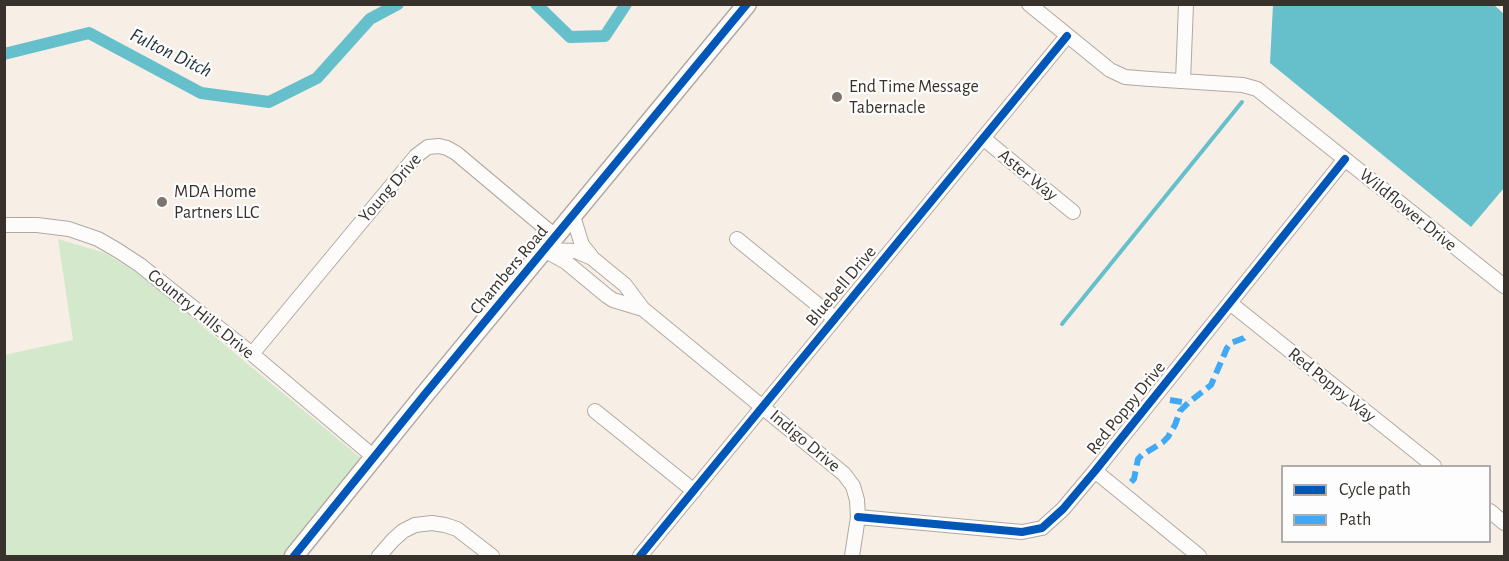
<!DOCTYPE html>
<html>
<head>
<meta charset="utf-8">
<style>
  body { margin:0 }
  #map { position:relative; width:1509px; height:561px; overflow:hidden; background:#f7eee6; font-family:"Alegreya Sans",sans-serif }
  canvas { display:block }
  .frame { position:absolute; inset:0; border:6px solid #39322c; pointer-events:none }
  .legend { position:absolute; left:1281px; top:465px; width:210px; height:78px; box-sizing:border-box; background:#fdfdfd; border:2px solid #afaca9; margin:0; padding:8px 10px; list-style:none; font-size:18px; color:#39322c }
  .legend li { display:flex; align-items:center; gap:12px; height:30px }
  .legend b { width:30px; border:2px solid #afaca9 }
</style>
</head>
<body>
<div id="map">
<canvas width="1509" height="561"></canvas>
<div class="frame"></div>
<ul class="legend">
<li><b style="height:8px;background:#0057b8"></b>Cycle path</li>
<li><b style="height:8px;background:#3fa9f5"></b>Path</li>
</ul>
</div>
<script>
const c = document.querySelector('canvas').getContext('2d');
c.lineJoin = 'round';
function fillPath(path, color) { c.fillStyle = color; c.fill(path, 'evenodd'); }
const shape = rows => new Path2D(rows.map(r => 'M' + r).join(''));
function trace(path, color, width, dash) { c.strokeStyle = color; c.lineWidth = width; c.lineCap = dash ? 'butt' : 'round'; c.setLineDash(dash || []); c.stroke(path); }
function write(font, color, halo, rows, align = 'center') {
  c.font = font + ' "Alegreya Sans",sans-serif'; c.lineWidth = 4.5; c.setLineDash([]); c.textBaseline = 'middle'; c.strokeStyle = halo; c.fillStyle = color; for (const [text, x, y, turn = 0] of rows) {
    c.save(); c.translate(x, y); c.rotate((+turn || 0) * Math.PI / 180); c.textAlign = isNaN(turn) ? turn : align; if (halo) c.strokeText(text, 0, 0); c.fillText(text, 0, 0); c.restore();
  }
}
fillPath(shape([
  [58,239,105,253,142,276,362,459,295,556,5,556,4,355,73,340]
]), '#d4e9cc');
fillPath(shape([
  [1273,5,1493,4,1504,14,1504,188,1471,227,1270,63]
]), '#65c0cb');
trace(shape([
  [1062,324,1242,102]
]), '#65c0cb', 4);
trace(shape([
  [536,4,570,37,605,36,626,4],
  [4,54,89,33,201,93,269,102,317,78,370,19,398,4]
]), '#65c0cb', 12);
const minor = shape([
  [1029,4,1110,70,1125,77,1150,79,1243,85,1257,89,1504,286],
  [1183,81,1186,4],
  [983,138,1073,212],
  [573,216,582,245,591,256],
  [4,225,37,225,69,229,98,239,117,250,140,265,171,290,252,354,374,457],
  [737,239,834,318],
  [545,250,576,251,592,258,625,285,643,309,844,474,853,486,857,500,858,517,852,556],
  [546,251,566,262,607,296,613,300,643,309],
  [1230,303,1434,466],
  [252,354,416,156,428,147,439,146,447,148,456,153,556,237],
  [595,411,694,491],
  [1095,471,1199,556],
  [1490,511,1504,523],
  [858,517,1022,532,1042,528,1063,509,1095,471,1345,159],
  [379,556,393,540,403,531,415,525,432,523,445,525,457,529,492,556],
  [640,556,1067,36]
]);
const tertiary = shape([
  [294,556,425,394,747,4]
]);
trace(minor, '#b0a9a2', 16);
trace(tertiary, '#b0a9a2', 21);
trace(minor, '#fefcfb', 14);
trace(tertiary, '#fefcfb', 18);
trace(shape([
  [1170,400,1188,403],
  [1131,482,1134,479,1138,459,1142,455,1163,442,1168,437,1175,425,1180,411,1188,403,1211,385,1227,348,1231,343,1244,338,1247,334]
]), '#3fa9f5', 6, [12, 6]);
trace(shape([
  [858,517,1022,532,1042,528,1063,509,1095,471,1345,159],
  [294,556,425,394,747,4],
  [640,556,1067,36]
]), '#0057b8', 8);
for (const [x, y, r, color] of [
  [837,97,6,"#7c746d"],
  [162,202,6,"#7c746d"]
]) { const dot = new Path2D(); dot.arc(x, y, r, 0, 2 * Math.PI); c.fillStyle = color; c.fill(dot); trace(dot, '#fdfdfd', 2); }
write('18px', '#39322c', '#fdfdfd', [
  ["End Time Message",849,87],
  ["Tabernacle",849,108],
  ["MDA Home",174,192],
  ["Partners LLC",174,213]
], 'left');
write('18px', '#39322c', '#fdfdfd', [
  ["Aster Way",1028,175,39],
  ["Young Drive",390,188,-49],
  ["Wildflower Drive",1408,210,39],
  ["Chambers Road",509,270,-50],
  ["Bluebell Drive",841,286,-50],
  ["Country Hills Drive",201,314,39],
  ["Red Poppy Way",1332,385,39],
  ["Red Poppy Drive",1126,408,-51],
  ["Indigo Drive",805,441,40]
]);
write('italic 20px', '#1b3135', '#fdfdfd', [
  ["Fulton Ditch",171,53,26]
]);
</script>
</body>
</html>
